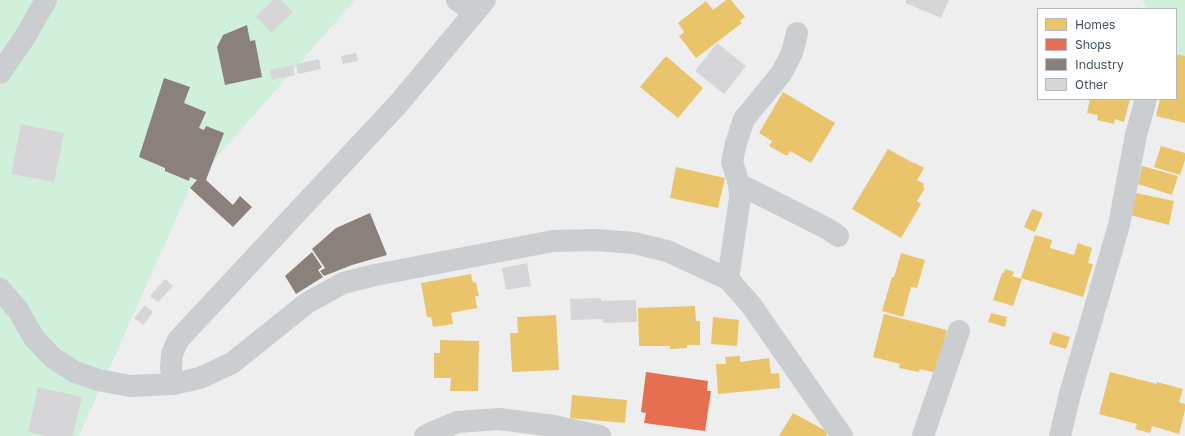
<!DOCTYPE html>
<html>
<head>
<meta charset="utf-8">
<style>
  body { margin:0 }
  #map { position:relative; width:1185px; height:436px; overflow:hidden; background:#efeeee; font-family:"Golos Text",sans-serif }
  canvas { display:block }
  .legend { position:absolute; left:1037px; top:8px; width:140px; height:92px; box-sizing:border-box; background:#fff; border:1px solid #b4babe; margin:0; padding:5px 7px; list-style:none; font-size:12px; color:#44525c }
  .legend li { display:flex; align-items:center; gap:8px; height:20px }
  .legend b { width:20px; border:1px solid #b4babe }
</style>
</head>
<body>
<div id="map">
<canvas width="1185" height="436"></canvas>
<ul class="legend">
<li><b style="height:11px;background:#e9c46a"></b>Homes</li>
<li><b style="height:11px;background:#e76f51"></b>Shops</li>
<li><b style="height:11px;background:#8a817c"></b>Industry</li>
<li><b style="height:11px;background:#d6d6d9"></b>Other</li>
</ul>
</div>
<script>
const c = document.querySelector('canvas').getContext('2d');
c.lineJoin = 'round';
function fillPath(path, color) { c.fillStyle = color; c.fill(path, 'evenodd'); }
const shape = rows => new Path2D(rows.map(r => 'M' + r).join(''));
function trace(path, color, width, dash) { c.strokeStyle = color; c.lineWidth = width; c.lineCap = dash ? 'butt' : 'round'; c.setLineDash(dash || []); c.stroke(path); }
fillPath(shape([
  [0,0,355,0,190,188,79,436,0,436],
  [1142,0,1185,0,1185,65,1176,52,1176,9,1148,9]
]), '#d1f0db');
fillPath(shape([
  [726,0,731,0,745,17,740,21,742,23,696,58,679,36,684,32,678,23,706,1,713,10],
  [1176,54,1185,56,1185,123,1156,116,1160,99,1176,99],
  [666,56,703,88,678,118,640,87],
  [783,92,835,123,811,163,790,151,787,156,769,146,772,141,759,133],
  [1090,99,1130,99,1124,122,1115,119,1114,124,1097,120,1098,115,1087,113],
  [1161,146,1185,153,1185,160,1180,175,1154,167],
  [888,149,913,163,913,162,924,168,917,180,924,184,923,187,925,188,917,201,921,204,901,238,852,209],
  [1142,166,1178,176,1172,195,1138,184],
  [676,167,725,178,718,208,670,198],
  [1136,193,1174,201,1169,225,1130,215],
  [1032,209,1043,213,1035,232,1024,227],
  [1035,235,1052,240,1050,248,1074,255,1078,243,1092,248,1088,263,1093,264,1083,297,1021,278],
  [901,253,925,260,917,288,911,287,903,317,882,311,892,277,894,277],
  [1005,269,1014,272,1012,276,1022,279,1013,306,993,300,1002,273,1004,273],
  [471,274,473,283,476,282,479,296,475,296,477,308,451,313,453,324,433,327,431,317,427,317,421,283],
  [695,306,696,321,700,321,700,345,687,345,687,348,670,349,670,346,639,346,638,308],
  [991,313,1007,317,1005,327,988,322],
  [884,314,947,330,936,373,920,369,919,372,899,368,900,364,873,357],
  [556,315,559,370,512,372,510,333,518,333,517,317],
  [713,317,739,320,737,346,711,344],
  [1053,332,1070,337,1066,349,1049,344],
  [440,340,479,341,478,391,450,391,451,378,434,378,434,353,440,353],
  [740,356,740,362,769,358,771,374,779,373,780,388,718,394,716,364,726,364,725,357],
  [1110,372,1157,384,1157,382,1183,389,1179,402,1185,404,1185,410,1179,434,1152,426,1150,433,1135,429,1137,424,1099,414],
  [572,395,627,400,625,423,570,418],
  [793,413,828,432,826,436,779,436]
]), '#e9c46a');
fillPath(shape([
  [646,372,708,381,707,391,711,391,705,431,644,423,646,413,641,412]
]), '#e76f51');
fillPath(shape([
  [247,25,250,41,255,40,262,77,225,85,217,47,223,35],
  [164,78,190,87,184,103,206,112,199,128,204,130,206,126,224,133,206,180,233,205,240,196,252,207,233,227,190,188,197,180,190,177,189,181,165,171,165,168,139,157],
  [370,213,387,255,352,265,324,276,320,271,325,268,312,249,336,228],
  [312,252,322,267,318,270,323,277,296,294,285,276]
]), '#8a817c');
fillPath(shape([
  [273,0,281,0,293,12,271,33,256,16],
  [906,0,949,0,941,18,905,3],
  [717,43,746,66,724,94,695,71],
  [356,53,358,61,343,64,341,56],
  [319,59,321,69,298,74,296,64],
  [293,65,295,75,272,80,270,70],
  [21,124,64,133,54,182,11,174],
  [527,263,531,286,506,290,502,268],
  [165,279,173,286,158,302,150,296],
  [601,298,601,301,636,300,637,322,603,323,603,319,571,320,570,299],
  [145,305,153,312,143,325,134,318],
  [38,387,82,397,73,436,46,436,28,432]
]), '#d6d6d9');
trace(shape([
  [457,0,474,13],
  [0,73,25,37,46,0],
  [739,184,828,229,838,236],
  [728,279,740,198,739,184,732,162,736,143,744,119,781,74,792,53,797,33],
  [0,289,18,310,34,338,53,358,75,372,98,380,130,386,152,385,173,384,200,378,232,363,307,303,343,283,375,275,553,241,596,240,634,243,667,251,728,279,751,305,842,436],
  [173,384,171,368,172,354,178,340,399,103,485,0],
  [425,436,431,433,458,422,499,419,554,426,600,436],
  [923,436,959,331],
  [1060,436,1070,394,1119,225,1136,135,1146,99]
]), '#caced0', 22);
</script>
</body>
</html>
